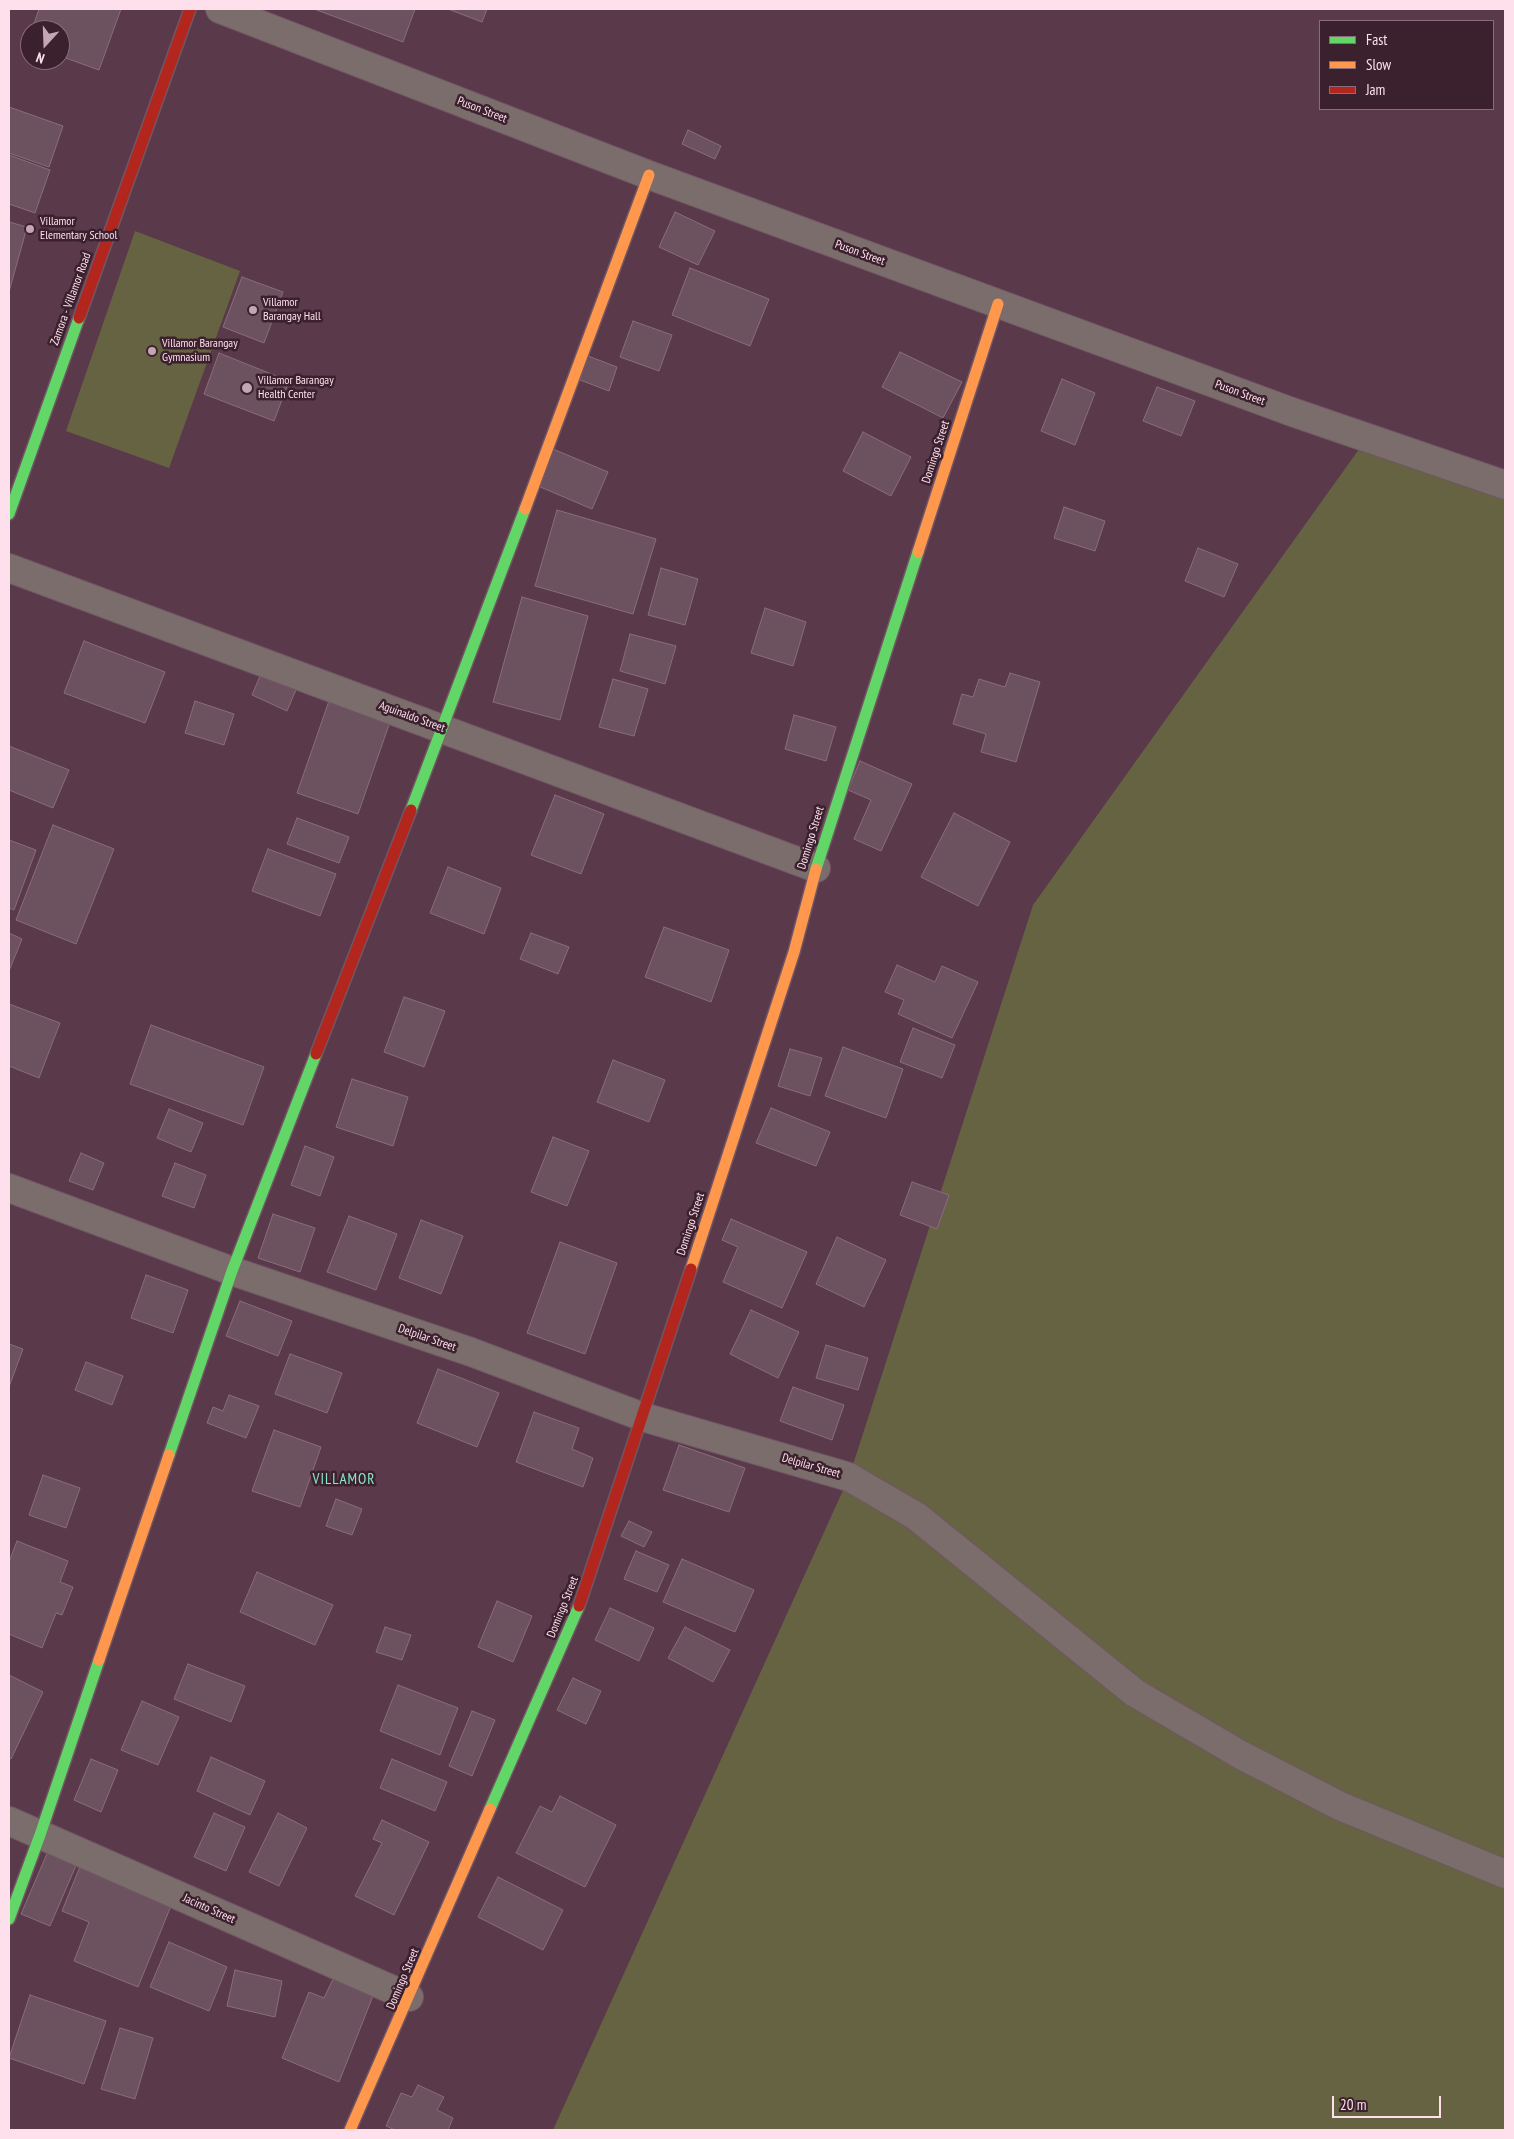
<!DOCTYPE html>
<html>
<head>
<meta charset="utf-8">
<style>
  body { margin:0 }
  #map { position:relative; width:1514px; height:2139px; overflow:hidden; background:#59394a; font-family:"PT Sans Narrow",sans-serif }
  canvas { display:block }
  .frame { position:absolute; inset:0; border:10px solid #fedfec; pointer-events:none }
  .legend { position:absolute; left:1319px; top:20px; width:175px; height:90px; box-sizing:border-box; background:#3b202d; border:1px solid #896c79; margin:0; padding:6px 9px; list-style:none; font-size:15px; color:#fedfec }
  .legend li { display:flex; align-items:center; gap:10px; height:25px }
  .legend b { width:25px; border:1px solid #896c79 }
  .north { position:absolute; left:20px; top:20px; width:50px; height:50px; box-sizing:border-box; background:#3b202d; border:1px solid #896c79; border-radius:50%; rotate:200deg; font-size:14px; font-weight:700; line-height:20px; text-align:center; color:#fedfec }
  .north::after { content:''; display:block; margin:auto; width:18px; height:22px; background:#c4a5b3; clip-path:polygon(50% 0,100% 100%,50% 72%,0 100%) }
  .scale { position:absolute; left:1332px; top:2096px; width:109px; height:22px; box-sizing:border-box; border:2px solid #fedfec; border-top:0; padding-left:6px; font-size:15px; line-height:18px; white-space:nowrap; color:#fedfec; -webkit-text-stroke:4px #3b202d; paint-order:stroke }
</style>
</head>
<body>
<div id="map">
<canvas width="1514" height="2139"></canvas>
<div class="frame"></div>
<ul class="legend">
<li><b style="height:6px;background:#63d668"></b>Fast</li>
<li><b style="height:6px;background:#ff974d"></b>Slow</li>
<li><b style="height:6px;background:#b3261e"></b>Jam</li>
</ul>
<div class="north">N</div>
<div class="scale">20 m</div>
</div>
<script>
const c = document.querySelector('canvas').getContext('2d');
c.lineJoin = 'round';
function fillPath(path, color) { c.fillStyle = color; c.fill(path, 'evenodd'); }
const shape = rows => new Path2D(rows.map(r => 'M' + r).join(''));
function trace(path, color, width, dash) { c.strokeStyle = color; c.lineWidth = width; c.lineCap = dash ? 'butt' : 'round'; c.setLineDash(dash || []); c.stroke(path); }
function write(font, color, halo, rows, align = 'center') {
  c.font = font + ' "PT Sans Narrow",sans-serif'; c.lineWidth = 5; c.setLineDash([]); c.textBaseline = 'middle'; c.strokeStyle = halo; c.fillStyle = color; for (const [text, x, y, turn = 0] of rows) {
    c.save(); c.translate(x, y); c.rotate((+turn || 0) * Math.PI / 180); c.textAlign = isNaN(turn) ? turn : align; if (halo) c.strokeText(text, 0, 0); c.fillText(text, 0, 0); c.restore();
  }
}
fillPath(shape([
  [135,231,240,271,169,468,66,431],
  [1367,438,1505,487,1505,2130,553,2130,849,1477,1033,905]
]), '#666343');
const building = shape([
  [39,9,121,9,99,70,60,56,60,30,32,30,39,9],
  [314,9,415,9,403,42,314,9],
  [448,9,487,9,482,22,448,9],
  [9,107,63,126,49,167,9,153,9,107],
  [688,130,721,146,715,159,682,144,688,130],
  [9,155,50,170,35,213,9,204,9,155],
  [675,212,715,231,698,265,659,247,675,212],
  [9,222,27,227,9,292,9,222],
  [690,268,769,299,750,346,672,315,690,268],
  [242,277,283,292,264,343,223,327,242,277],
  [633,321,672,335,659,371,620,357,633,321],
  [900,352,962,382,943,418,882,387,900,352],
  [219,353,289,381,274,421,204,394,219,353],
  [588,356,617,367,609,391,580,380,588,356],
  [1062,379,1095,393,1075,445,1041,431,1062,379],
  [1157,387,1195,401,1181,436,1143,421,1157,387],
  [863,432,911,457,891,496,843,471,863,432],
  [553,449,608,472,592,509,538,486,553,449],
  [1064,507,1105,521,1095,551,1054,538,1064,507],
  [557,510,656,539,633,614,535,586,557,510],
  [1198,548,1238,564,1224,597,1185,581,1198,548],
  [661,568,698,579,685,625,648,615,661,568],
  [522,597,588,616,560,720,493,702,522,597],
  [765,608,806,622,793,666,751,653,765,608],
  [630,634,676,646,665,684,620,671,630,634],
  [84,641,165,672,145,723,64,693,84,641],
  [263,669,298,685,287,711,252,695,263,669],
  [1010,673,1040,682,1016,762,981,752,986,734,953,724,962,694,973,697,979,679,1005,687,1010,673],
  [613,679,648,689,634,736,599,727,613,679],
  [330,698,391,719,358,814,297,793,330,698],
  [195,701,234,714,224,745,185,733,195,701],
  [794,715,836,727,826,761,785,749,794,715],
  [9,746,69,770,53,808,9,790,9,746],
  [860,761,912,784,881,851,854,839,871,800,848,790,860,761],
  [555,795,604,814,581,874,531,855,555,795],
  [954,813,1010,842,978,906,921,877,954,813],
  [297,818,349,837,339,863,287,844,297,818],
  [53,825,114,849,76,944,16,920,53,825],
  [9,840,36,850,14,910,9,908,9,840],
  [268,849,336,874,320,916,252,891,268,849],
  [448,867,501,888,484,934,430,913,448,867],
  [664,927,729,950,711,1002,645,977,664,927],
  [9,933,22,939,9,971,9,933],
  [531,933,569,947,558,974,520,959,531,933],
  [897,965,935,982,942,966,978,982,952,1038,898,1014,904,1000,885,992,897,965],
  [404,997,445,1011,424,1067,384,1052,404,997],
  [9,1004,60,1023,39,1078,9,1066,9,1004],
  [151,1025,264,1067,243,1125,130,1084,151,1025],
  [913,1028,955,1045,942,1078,900,1062,913,1028],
  [843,1047,903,1069,886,1118,825,1096,843,1047],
  [790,1049,822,1058,810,1096,778,1086,790,1049],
  [613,1060,665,1080,649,1122,597,1102,613,1060],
  [352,1079,408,1097,393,1146,336,1127,352,1079],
  [771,1108,830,1132,816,1166,756,1143,771,1108],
  [169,1109,203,1123,191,1152,157,1138,169,1109],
  [553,1137,589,1151,567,1206,531,1192,553,1137],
  [305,1146,334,1157,320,1196,291,1185,305,1146],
  [81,1153,104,1163,93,1190,69,1181,81,1153],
  [175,1163,206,1175,194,1208,162,1196,175,1163],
  [912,1182,949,1195,937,1229,900,1215,912,1182],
  [273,1214,315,1228,300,1272,258,1258,273,1214],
  [349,1216,397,1234,376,1290,327,1272,349,1216],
  [731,1219,807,1252,782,1308,723,1282,738,1247,722,1240,731,1219],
  [421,1220,463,1236,441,1294,399,1278,421,1220],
  [837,1237,886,1260,864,1307,816,1284,837,1237],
  [560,1242,617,1263,585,1354,527,1333,560,1242],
  [146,1275,188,1290,173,1333,131,1318,146,1275],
  [240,1301,292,1321,278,1356,226,1336,240,1301],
  [751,1310,799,1332,778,1378,730,1354,751,1310],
  [9,1344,23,1349,9,1387,9,1344],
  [826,1345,868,1358,858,1390,816,1378,826,1345],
  [290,1354,342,1373,327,1413,275,1394,290,1354],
  [86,1362,123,1376,112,1405,75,1390,86,1362],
  [438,1369,499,1393,477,1447,417,1423,438,1369],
  [793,1387,844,1405,832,1440,780,1421,793,1387],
  [229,1395,259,1406,246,1438,207,1423,213,1407,223,1411,229,1395],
  [534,1412,579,1428,572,1449,593,1458,583,1487,516,1462,534,1412],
  [274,1430,321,1447,300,1507,252,1491,274,1430],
  [679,1445,745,1468,729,1512,663,1490,679,1445],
  [43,1475,80,1488,66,1528,29,1515,43,1475],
  [336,1499,362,1509,352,1535,326,1526,336,1499],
  [629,1521,652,1532,644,1547,621,1536,629,1521],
  [17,1541,68,1561,60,1582,73,1587,62,1615,56,1613,42,1648,9,1634,9,1562,17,1541],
  [636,1551,669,1565,657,1592,624,1579,636,1551],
  [682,1559,754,1590,735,1632,663,1602,682,1559],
  [257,1572,333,1605,315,1645,240,1612,257,1572],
  [497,1601,532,1616,513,1662,478,1647,497,1601],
  [610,1608,654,1628,639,1661,595,1640,610,1608],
  [385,1627,411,1635,402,1660,376,1652,385,1627],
  [685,1627,730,1650,713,1682,668,1658,685,1627],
  [188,1664,245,1686,231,1722,174,1699,188,1664],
  [9,1675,43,1692,11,1759,9,1758,9,1675],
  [573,1678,601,1691,586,1724,557,1710,573,1678],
  [398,1685,458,1708,440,1755,380,1731,398,1685],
  [142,1701,179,1717,158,1765,121,1750,142,1701],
  [472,1711,495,1720,472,1776,449,1766,472,1711],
  [211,1757,265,1781,250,1815,197,1791,211,1757],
  [91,1759,118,1770,101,1812,74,1800,91,1759],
  [392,1759,447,1782,435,1811,380,1788,392,1759],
  [560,1796,616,1825,585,1887,516,1853,540,1806,552,1812,560,1796],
  [214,1813,245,1827,226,1871,194,1857,214,1813],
  [278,1813,307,1828,279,1886,249,1872,278,1813],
  [382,1820,429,1842,394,1915,355,1896,382,1843,373,1839,382,1820],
  [49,1849,78,1861,50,1926,21,1914,49,1849],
  [81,1864,173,1901,138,1987,74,1961,89,1922,62,1911,81,1864],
  [498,1877,563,1910,543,1950,478,1917,498,1877],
  [169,1942,227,1967,209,2011,150,1987,169,1942],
  [235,1970,282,1981,275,2017,227,2006,235,1970],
  [333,1979,373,1996,339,2082,282,2058,309,1992,324,1998,333,1979],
  [30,1995,106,2021,84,2084,9,2058,30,1995],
  [120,2028,153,2038,135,2099,101,2089,120,2028],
  [418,2085,444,2097,437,2110,453,2118,448,2130,395,2130,386,2126,401,2093,412,2097,418,2085]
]);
fillPath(building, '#6c525f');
trace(building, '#896d7c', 1);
const street = shape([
  [220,9,649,175,1292,412,1505,485],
  [9,568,816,868],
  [9,1188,232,1271,471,1352,643,1417,849,1477,916,1516,1135,1693,1241,1755,1340,1806,1505,1874],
  [9,1821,409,1997]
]);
const fast = shape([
  [9,514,79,318],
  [411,810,525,509],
  [816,869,918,552],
  [169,1455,232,1271,316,1054],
  [490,1809,579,1606],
  [9,1919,40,1835,99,1660]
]);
const slow = shape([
  [525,509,649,175],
  [918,552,998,304],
  [691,1269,794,952,816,869],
  [99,1660,169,1455],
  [350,2130,490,1809]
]);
const jam = shape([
  [79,318,190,9],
  [316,1054,411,810],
  [579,1606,691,1269]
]);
trace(street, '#715664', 30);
trace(fast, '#715664', 14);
trace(slow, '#715664', 14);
trace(jam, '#715664', 14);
trace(street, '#7a6d6b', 28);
trace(fast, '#63d668', 11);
trace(slow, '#ff974d', 11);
trace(jam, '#b3261e', 11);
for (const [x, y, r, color] of [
  [30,229,5,"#c4a5b3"],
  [253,310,5,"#c4a5b3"],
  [152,351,5,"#c4a5b3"],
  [247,388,6,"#c4a5b3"]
]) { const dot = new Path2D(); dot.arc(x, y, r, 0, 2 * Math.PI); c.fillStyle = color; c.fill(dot); trace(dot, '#3b202d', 2); }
write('12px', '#fedfec', '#3b202d', [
  ["Puson Street",482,110,21],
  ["Puson Street",860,253,20],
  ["Zamora - Villamor Road",71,299,-70],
  ["Puson Street",1240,393,20],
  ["Domingo Street",936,452,-72],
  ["Aguinaldo Street",412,717,20],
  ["Domingo Street",811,838,-73],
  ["Domingo Street",691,1224,-72],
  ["Delpilar Street",427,1338,19],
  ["Delpilar Street",811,1466,16],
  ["Domingo Street",563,1607,-68],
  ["Jacinto Street",209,1909,24],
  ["Domingo Street",403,1979,-67]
]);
write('12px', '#fedfec', '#3b202d', [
  ["Villamor",40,222],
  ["Elementary School",40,236],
  ["Villamor",263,303],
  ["Barangay Hall",263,317],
  ["Villamor Barangay",162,344],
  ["Gymnasium",162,358],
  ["Villamor Barangay",258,381],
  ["Health Center",258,395]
], 'left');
c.letterSpacing = '1px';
write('15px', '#8ae7c7', '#3b202d', [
  ["VILLAMOR",344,1480]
]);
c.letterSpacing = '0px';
</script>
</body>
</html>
